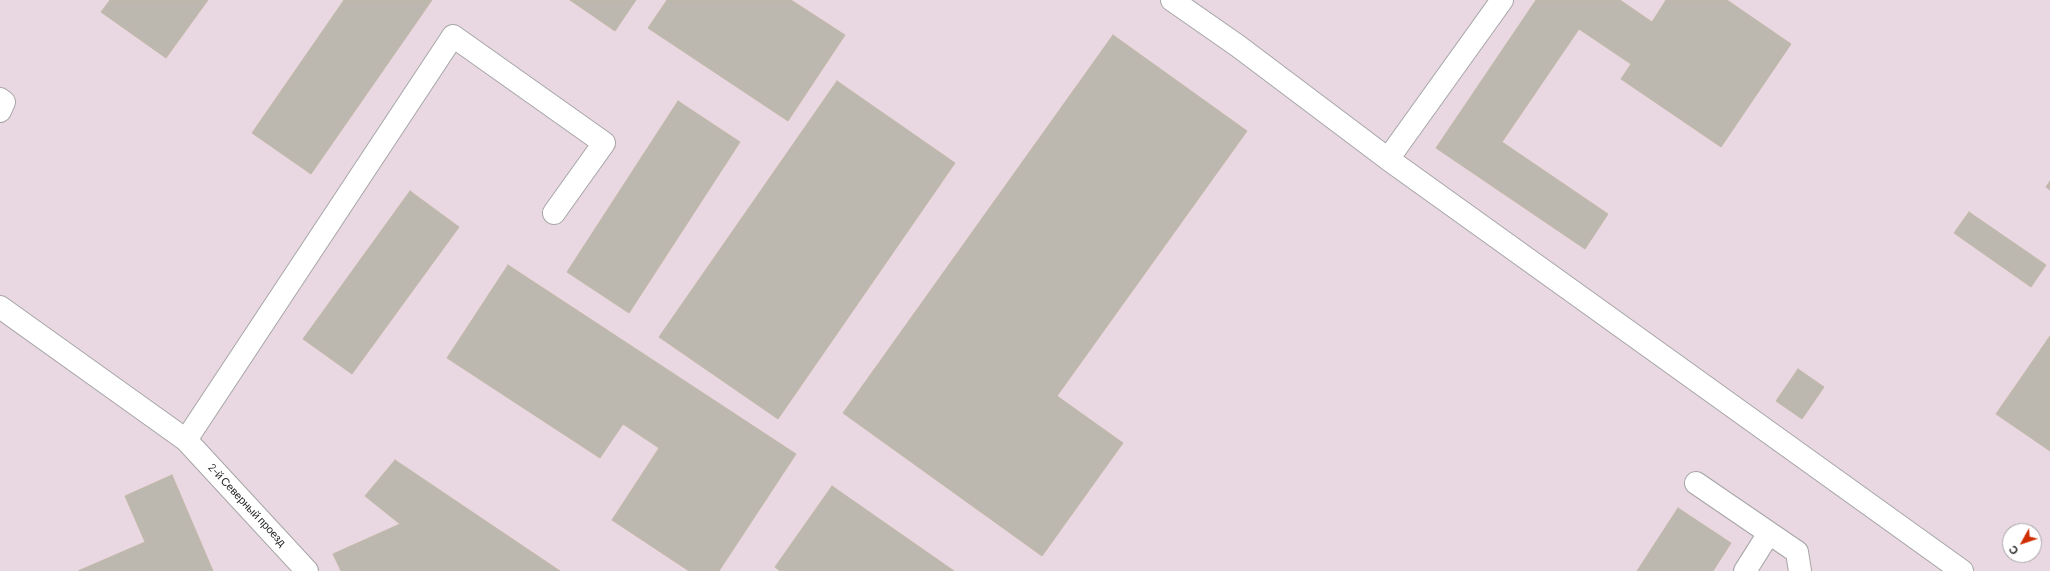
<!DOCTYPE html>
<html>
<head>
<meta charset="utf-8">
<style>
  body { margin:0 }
  #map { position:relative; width:2050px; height:571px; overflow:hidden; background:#f0efe6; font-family:Barlow,sans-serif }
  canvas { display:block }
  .north { position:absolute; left:2002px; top:523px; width:40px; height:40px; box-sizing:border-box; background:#fff; border:1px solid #a5a5a5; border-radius:50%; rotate:230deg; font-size:11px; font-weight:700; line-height:16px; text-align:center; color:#1f1f1f }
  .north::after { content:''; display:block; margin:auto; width:14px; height:18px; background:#cf2d00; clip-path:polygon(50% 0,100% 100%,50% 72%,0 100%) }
</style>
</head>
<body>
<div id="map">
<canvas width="2050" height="571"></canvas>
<div class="north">С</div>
</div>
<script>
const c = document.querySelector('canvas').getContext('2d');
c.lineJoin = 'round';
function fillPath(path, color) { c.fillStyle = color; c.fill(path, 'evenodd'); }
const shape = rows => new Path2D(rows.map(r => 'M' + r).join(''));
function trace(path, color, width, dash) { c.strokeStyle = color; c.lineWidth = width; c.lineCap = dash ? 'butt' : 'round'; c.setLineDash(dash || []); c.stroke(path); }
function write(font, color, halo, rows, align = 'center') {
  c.font = font + ' Barlow,sans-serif'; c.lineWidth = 3; c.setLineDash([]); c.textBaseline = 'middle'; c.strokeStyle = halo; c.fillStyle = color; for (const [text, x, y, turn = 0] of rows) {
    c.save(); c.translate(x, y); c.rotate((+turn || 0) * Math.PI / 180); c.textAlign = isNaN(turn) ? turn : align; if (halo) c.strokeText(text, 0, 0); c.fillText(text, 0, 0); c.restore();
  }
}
fillPath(shape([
  [0,0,2050,0,2050,571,0,571],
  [2010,531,2034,531,2034,555,2010,555]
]), '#e9d7e2');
const building = shape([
  [110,0,208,0,166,58,101,12,110,0],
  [344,0,432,0,311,174,252,133,344,0],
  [570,0,636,0,615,31,570,0],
  [667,0,791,0,845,35,788,121,648,28,667,0],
  [1536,0,1620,0,1652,22,1666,0,1727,0,1791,44,1721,147,1621,79,1631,64,1579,29,1502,142,1608,214,1585,249,1436,148,1536,0],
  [1113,35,1247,131,1057,396,1123,443,1042,556,843,413,1113,35],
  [837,81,955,163,778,419,659,337,837,81],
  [678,101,740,142,629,313,567,272,678,101],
  [2050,181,2050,190,2046,187,2050,181],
  [410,191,459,227,352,374,303,339,410,191],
  [1969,212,2046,265,2031,287,1954,233,1969,212],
  [508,265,796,454,719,571,689,571,612,520,659,448,623,424,600,458,447,358,508,265],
  [2050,336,2050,451,1996,414,2050,336],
  [1798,369,1824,387,1802,419,1776,401,1798,369],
  [395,460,560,571,341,571,333,554,400,524,365,496,395,460],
  [172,475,213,571,78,571,145,542,125,496,172,475],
  [832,486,954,571,780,571,775,567,832,486],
  [1678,508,1731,543,1713,571,1637,571,1678,508]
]);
fillPath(building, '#bdb8af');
trace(building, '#c2b9a8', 1);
const minor = shape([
  [1172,0,1238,46,1388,159],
  [1502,0,1388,159,1962,571],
  [0,99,4,102,0,111],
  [0,307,186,440,453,36,604,143,554,213],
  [186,440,307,571],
  [1696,483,1797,552,1800,571],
  [1745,571,1769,533]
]);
trace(minor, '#a6a6a6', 24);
trace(minor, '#fff', 22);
write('11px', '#1f1f1f', '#fff', [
  ["2-й Северный проезд",247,505,47]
]);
</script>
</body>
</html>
